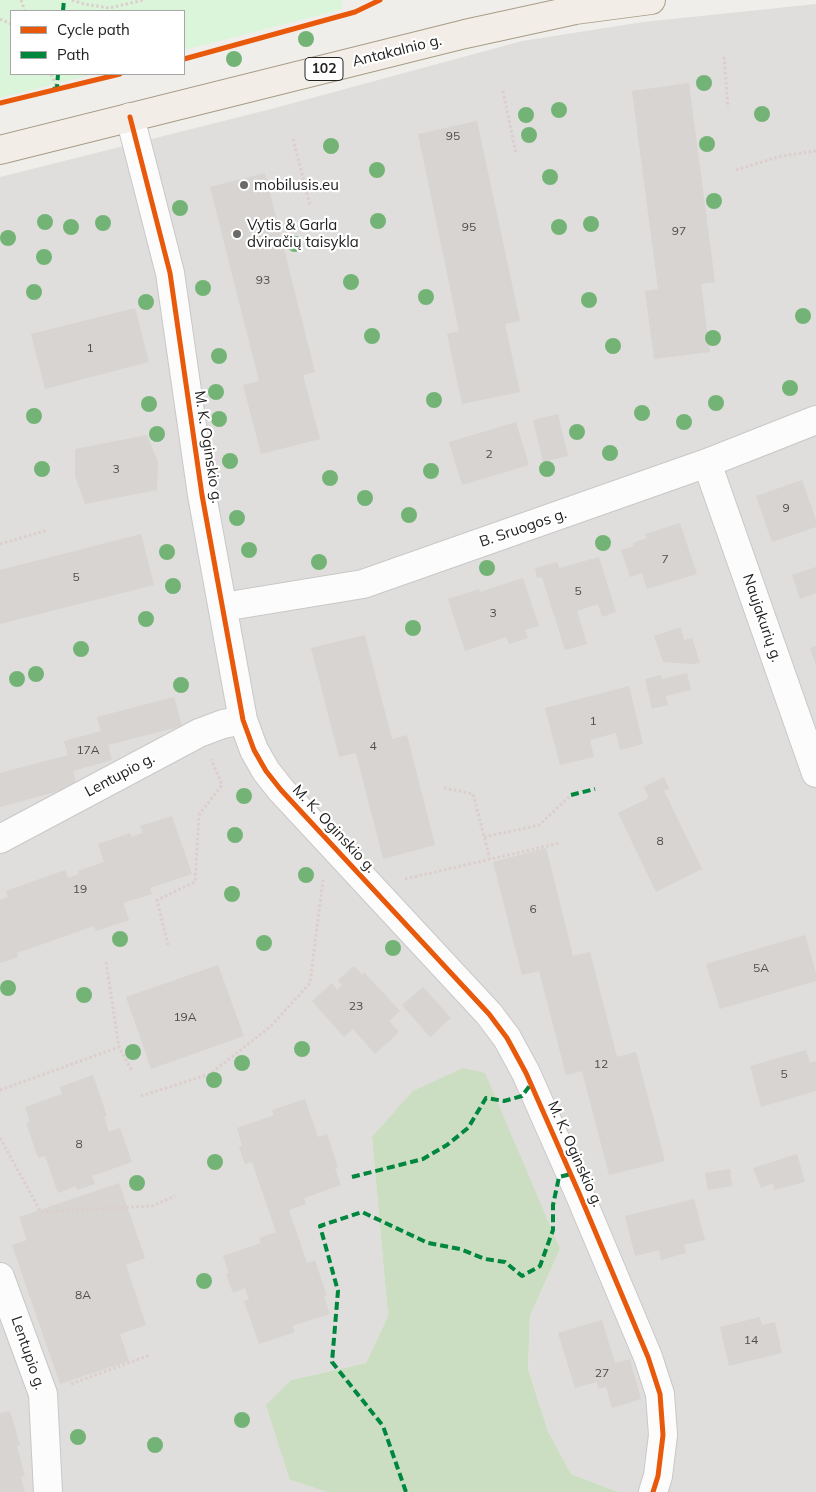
<!DOCTYPE html>
<html>
<head>
<meta charset="utf-8">
<style>
  body { margin:0 }
  #map { position:relative; width:816px; height:1492px; overflow:hidden; background:#f0eeeb; font-family:Mulish,sans-serif }
  canvas { display:block }
  .legend { position:absolute; left:10px; top:10px; width:175px; height:65px; box-sizing:border-box; background:#fff; border:1px solid #a7a7a7; margin:0; padding:6px 9px; list-style:none; font-size:15px; color:#222 }
  .legend li { display:flex; align-items:center; gap:10px; height:25px }
  .legend b { width:25px; border:1px solid #a7a7a7 }
</style>
</head>
<body>
<div id="map">
<canvas width="816" height="1492"></canvas>
<ul class="legend">
<li><b style="height:6px;background:#e8590c"></b>Cycle path</li>
<li><b style="height:6px;background:#00873e"></b>Path</li>
</ul>
</div>
<script>
const c = document.querySelector('canvas').getContext('2d');
c.lineJoin = 'round';
function fillPath(path, color) { c.fillStyle = color; c.fill(path, 'evenodd'); }
const shape = rows => new Path2D(rows.map(r => 'M' + r).join(''));
function trace(path, color, width, dash) { c.strokeStyle = color; c.lineWidth = width; c.lineCap = dash ? 'butt' : 'round'; c.setLineDash(dash || []); c.stroke(path); }
function write(font, color, halo, rows, align = 'center') {
  c.font = font + ' Mulish,sans-serif'; c.lineWidth = 4.5; c.setLineDash([]); c.textBaseline = 'middle'; c.strokeStyle = halo; c.fillStyle = color; for (const [text, x, y, turn = 0] of rows) {
    c.save(); c.translate(x, y); c.rotate((+turn || 0) * Math.PI / 180); c.textAlign = isNaN(turn) ? turn : align; if (halo) c.strokeText(text, 0, 0); c.fillText(text, 0, 0); c.restore();
  }
}
fillPath(shape([
  [816,4,816,1492,618,1492,571,1474,548,1431,528,1369,530,1316,560,1249,372,1137,388,1316,366,1363,291,1380,290,1480,327,1492,0,1492,0,177,275,108,522,41,643,22]
]), '#dfdedc');
fillPath(shape([
  [463,1068,485,1073,560,1249,530,1316,528,1369,548,1431,571,1474,618,1492,327,1492,290,1480,266,1405,291,1380,366,1363,388,1316,372,1137,413,1091]
]), '#cbdec1');
fillPath(shape([
  [0,0,341,0,343,9,184,50,184,11,11,11,11,74,94,74,0,98]
]), '#daf5da');
fillPath(shape([
  [689,83,715,282,701,284,710,352,654,359,645,291,658,289,632,91],
  [477,121,520,321,505,324,520,392,462,404,447,334,459,331,418,134],
  [265,173,315,372,303,375,320,439,261,454,243,385,259,381,210,187],
  [135,308,149,362,45,389,31,334],
  [558,414,568,456,543,462,533,420],
  [516,422,529,465,462,485,449,442],
  [147,435,158,462,157,490,85,504,75,476,75,449],
  [802,480,816,520,816,527,772,542,756,496],
  [680,523,697,574,647,589,642,573,630,577,621,550,634,546,633,543,647,538,645,534],
  [141,534,154,585,0,624,0,570],
  [599,557,616,612,602,617,598,604,577,611,587,644,565,650,542,577,537,578,535,568,557,562,559,568],
  [816,567,816,593,800,599,792,575],
  [523,578,539,626,525,630,528,638,509,644,506,637,465,651,448,599,479,589,480,592],
  [681,627,684,640,692,638,700,663,692,664,663,662,654,636],
  [365,635,392,739,407,735,435,845,383,859,356,753,339,757,311,648],
  [816,646,816,665,810,648],
  [687,673,691,690,666,696,668,705,652,709,645,679,661,675,662,679],
  [629,686,643,744,620,750,616,733,590,740,594,757,560,765,545,708],
  [174,697,182,726,108,745,112,760,73,771,77,786,0,807,0,773,68,755,64,741,101,731,97,717],
  [664,777,669,788,664,791,702,869,656,892,618,813,649,798,644,787],
  [172,816,192,874,150,888,152,894,123,903,129,920,96,931,94,926,17,953,18,957,0,963,0,900,8,897,6,891,65,870,68,878,79,874,78,871,104,862,98,844,130,833,131,837,143,833,140,826],
  [546,848,573,956,590,952,617,1057,636,1052,665,1161,609,1175,582,1071,566,1075,539,971,522,975,493,862],
  [805,935,816,973,816,981,720,1009,706,964],
  [218,965,244,1036,151,1069,126,997],
  [354,966,362,975,364,972,400,1011,389,1021,399,1032,375,1054,353,1029,344,1037,312,1001,332,983,337,990,342,985,338,980],
  [423,987,451,1018,430,1037,402,1005],
  [806,1050,810,1063,816,1061,816,1091,761,1107,750,1066],
  [93,1075,107,1116,104,1117,109,1132,120,1128,132,1162,92,1176,95,1184,77,1190,76,1186,58,1193,45,1156,38,1158,26,1123,30,1122,25,1107,62,1094,60,1087],
  [305,1099,318,1137,327,1134,338,1167,335,1168,341,1185,304,1198,306,1204,289,1210,307,1263,315,1260,327,1296,324,1297,330,1314,292,1326,295,1332,259,1344,244,1301,249,1300,245,1288,233,1293,226,1274,229,1273,223,1256,261,1243,259,1238,276,1232,252,1162,245,1164,239,1147,242,1146,237,1128,274,1115,272,1110],
  [797,1154,805,1182,774,1190,773,1183,761,1188,753,1168],
  [730,1169,732,1186,708,1190,705,1173],
  [119,1183,145,1258,126,1265,146,1325,120,1334,129,1361,60,1384,12,1245,27,1240,19,1217],
  [694,1199,705,1240,684,1245,686,1253,661,1260,659,1250,635,1256,625,1216],
  [760,1317,762,1325,775,1322,782,1353,729,1366,720,1327],
  [602,1320,615,1363,630,1359,641,1399,612,1408,606,1387,598,1389,597,1382,575,1388,558,1333],
  [10,1411,20,1445,17,1446,25,1476,21,1477,25,1492,0,1492,0,1413]
]), '#d7d4d2');
const street = shape([
  [130,117,170,273,202,495,243,720,254,750,266,771,281,790,489,1014,507,1038,526,1073,579,1193,648,1357,660,1394,663,1435,658,1476,653,1492],
  [707,463,816,773],
  [223,607,363,584,707,463,816,420],
  [0,839,199,733,223,724,243,720],
  [0,1277,43,1394,48,1492]
]);
const primary = shape([
  [0,150,465,34,575,10,651,0]
]);
trace(street, '#c9c8c7', 30);
trace(primary, '#a79c86', 30);
trace(shape([
  [21,0,25,11],
  [72,0,84,4,109,8,144,0],
  [0,19,11,24],
  [724,57,728,108],
  [51,74,57,88],
  [503,91,516,154],
  [293,139,310,205],
  [736,170,781,156,816,151],
  [0,544,48,530],
  [444,788,473,794,490,859],
  [484,837,539,825,571,795],
  [405,879,560,843],
  [168,945,157,900,195,882,199,815,222,785,211,759],
  [106,962,119,1047],
  [0,1090,119,1047,132,1071],
  [141,1096,210,1074,271,1026,310,983,323,880],
  [0,1138,41,1212,152,1206,175,1196],
  [71,1384,150,1355]
]), '#dccecd', 3, [2.5, 2.5]);
trace(street, '#fdfcfc', 28);
trace(primary, '#f3ede7', 28);
trace(shape([
  [63,11,64,0],
  [53,89,57,88,58,74],
  [571,795,595,789],
  [352,1177,423,1159,447,1145,468,1128,486,1098,504,1101,522,1096,531,1084],
  [406,1492,383,1426,332,1362,338,1291,320,1226,362,1212,428,1243,460,1249,485,1259,505,1262,522,1276,540,1266,553,1230,553,1205,559,1177,571,1174]
]), '#00873e', 4, [8, 4]);
trace(shape([
  [184,59,355,12,380,0],
  [0,103,120,74],
  [130,117,170,273,202,495,243,720,254,750,266,771,281,790,489,1014,507,1038,526,1073,579,1193,648,1357,660,1394,663,1435,658,1476,653,1492]
]), '#e8590c', 5);
c.fillStyle = '#73b476';
for (const [x, y] of [
  [306,39],
  [234,59],
  [704,83],
  [559,110],
  [762,114],
  [526,115],
  [529,135],
  [707,144],
  [331,146],
  [377,170],
  [550,177],
  [714,201],
  [180,208],
  [378,221],
  [45,222],
  [103,223],
  [591,224],
  [71,227],
  [559,227],
  [8,238],
  [295,244],
  [44,257],
  [351,282],
  [203,288],
  [34,292],
  [426,297],
  [589,300],
  [146,302],
  [803,316],
  [372,336],
  [713,338],
  [613,346],
  [219,356],
  [790,388],
  [216,392],
  [434,400],
  [716,403],
  [149,404],
  [642,413],
  [34,416],
  [219,419],
  [684,422],
  [577,432],
  [157,434],
  [610,453],
  [230,461],
  [42,469],
  [547,469],
  [431,471],
  [330,478],
  [365,498],
  [409,515],
  [237,518],
  [603,543],
  [249,550],
  [167,552],
  [319,562],
  [487,568],
  [173,586],
  [146,619],
  [413,628],
  [81,649],
  [36,674],
  [17,679],
  [181,685],
  [244,796],
  [235,835],
  [306,875],
  [232,894],
  [120,939],
  [264,943],
  [393,948],
  [8,988],
  [84,995],
  [302,1049],
  [133,1052],
  [242,1063],
  [214,1080],
  [215,1162],
  [137,1183],
  [204,1281],
  [242,1420],
  [78,1437],
  [155,1445]
]) { c.beginPath(); c.arc(x, y, 8, 0, 2 * Math.PI); c.fill(); }
for (const [x, y, r, color] of [
  [244,185,5,"#6a6968"],
  [237,234,5,"#6a6968"]
]) { const dot = new Path2D(); dot.arc(x, y, r, 0, 2 * Math.PI); c.fillStyle = color; c.fill(dot); trace(dot, '#fff', 2); }
write('12px', '#4f4e4e', null, [
  ["95",453,136],
  ["95",469,227],
  ["97",679,231],
  ["93",263,280],
  ["1",90,348],
  ["2",489,454],
  ["3",116,469],
  ["9",786,508],
  ["7",665,559],
  ["5",76,577],
  ["5",578,591],
  ["3",493,613],
  ["1",593,721],
  ["4",373,746],
  ["17A",88,750],
  ["8",660,841],
  ["19",80,889],
  ["6",533,909],
  ["5A",761,968],
  ["23",356,1006],
  ["19A",185,1017],
  ["12",601,1064],
  ["5",784,1074],
  ["8",79,1144],
  ["8A",83,1295],
  ["14",751,1340],
  ["27",602,1373]
]);
for (const [x, y, w] of [
  [324,69,38]
]) { const box = new Path2D(); box.roundRect(x - w / 2, y - 11.5, w, 23, 4); c.fillStyle = '#fff'; c.fill(box); trace(box, '#222', 1); }
write('bold 14px', '#222', null, [
  ["102",324,69]
]);
write('15px', '#222', '#fff', [
  ["Antakalnio g.",397,51,-14],
  ["M. K. Oginskio g.",208,447,81],
  ["B. Sruogos g.",523,528,-19],
  ["Naujakurių g.",762,618,71],
  ["Lentupio g.",120,775,-28],
  ["M. K. Oginskio g.",334,829,47],
  ["M. K. Oginskio g.",575,1154,66],
  ["Lentupio g.",28,1353,71]
]);
write('15px', '#222', '#fff', [
  ["mobilusis.eu",254,185],
  ["Vytis & Garla",247,225],
  ["dviračių taisykla",247,242]
], 'left');
</script>
</body>
</html>
